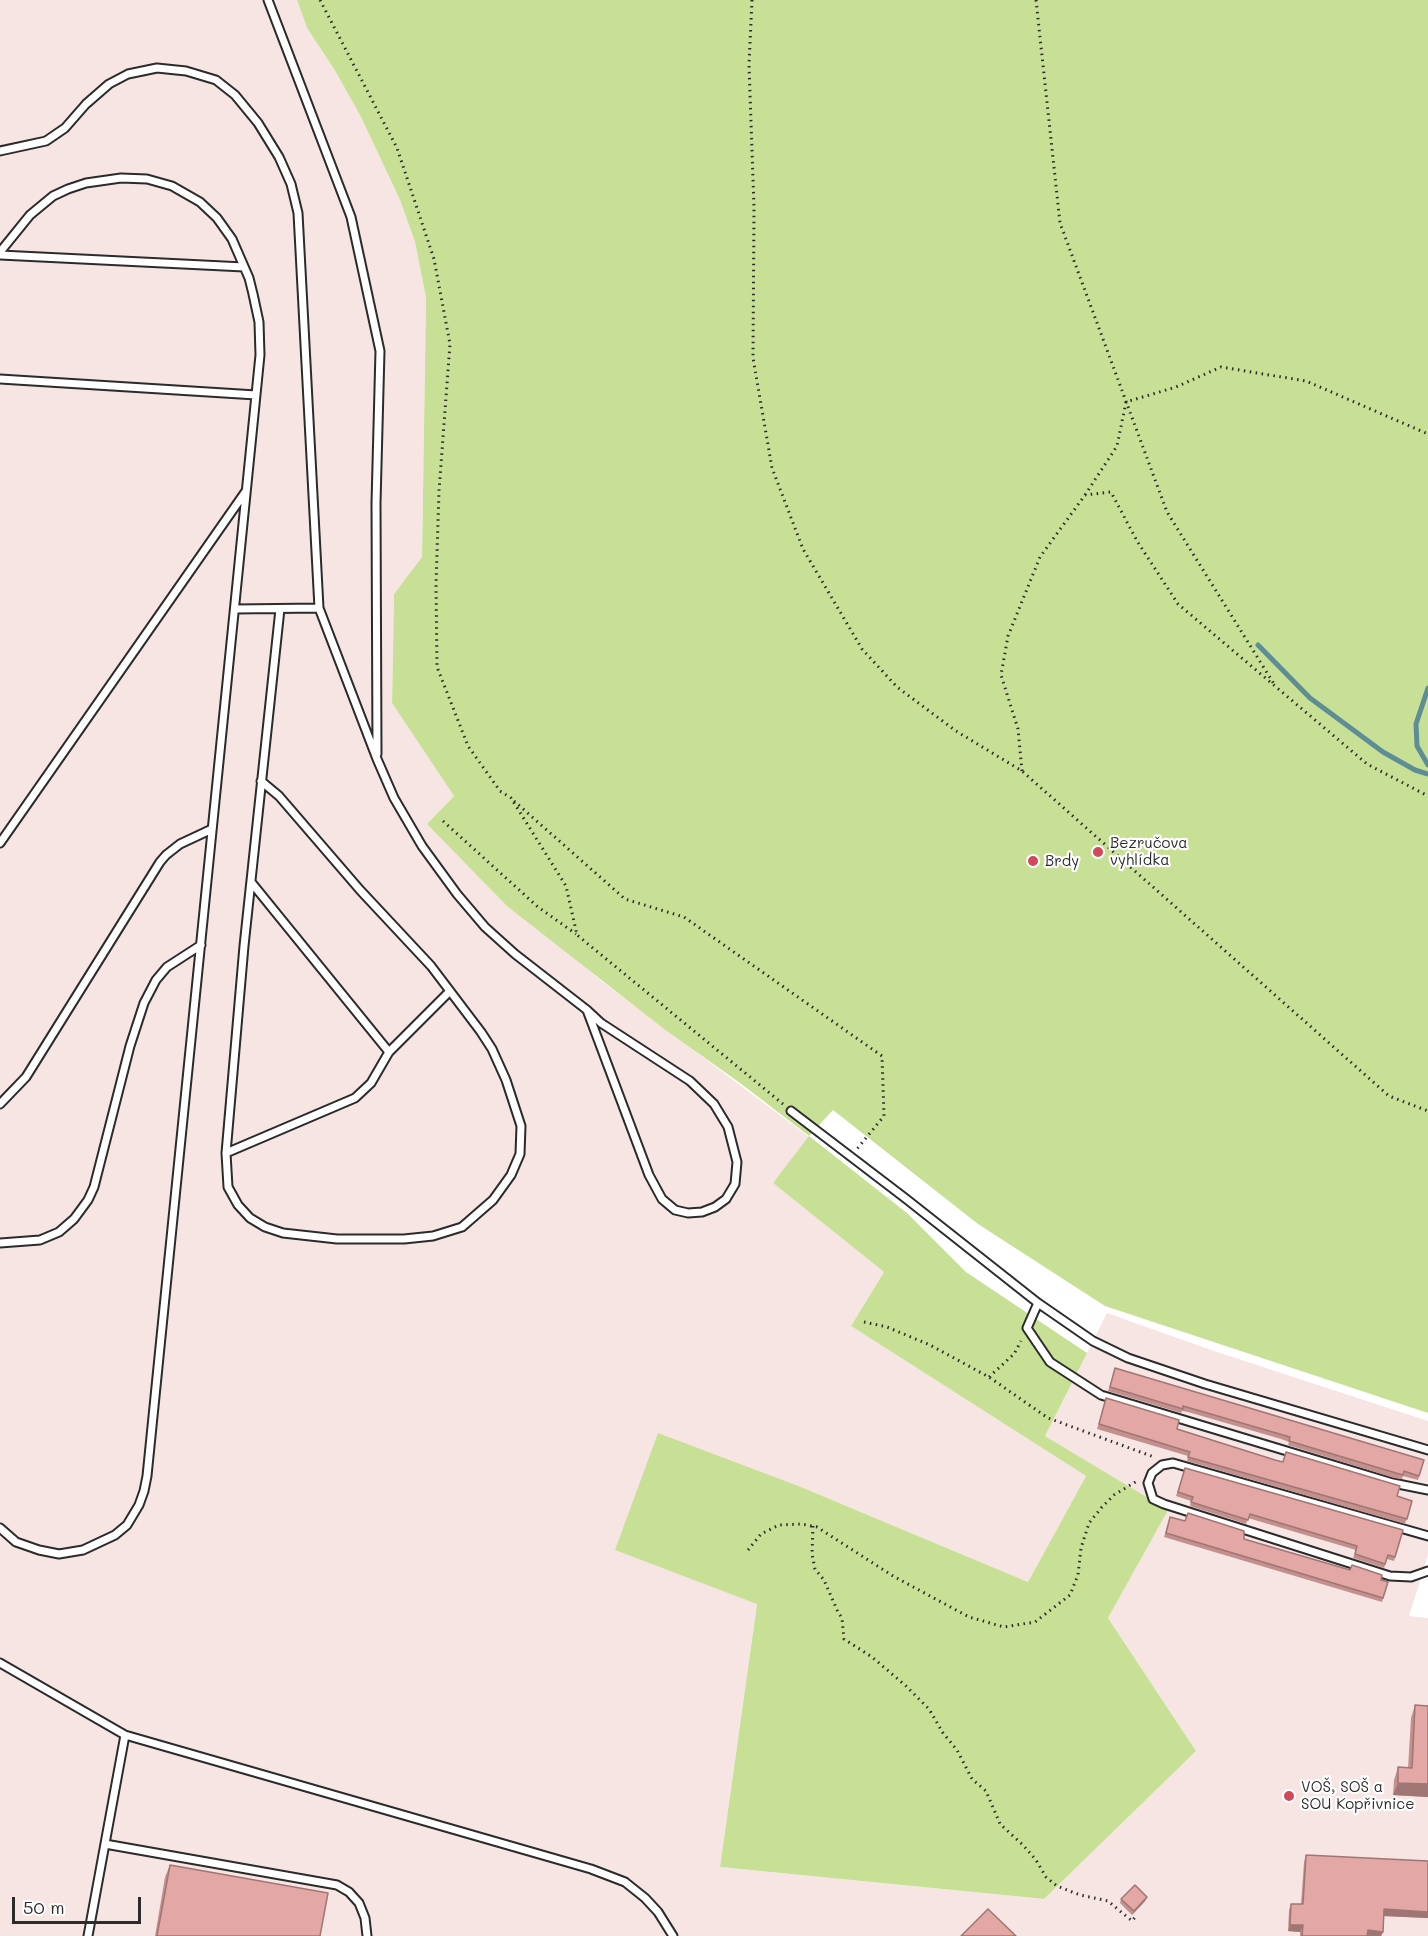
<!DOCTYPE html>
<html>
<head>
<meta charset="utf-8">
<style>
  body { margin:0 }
  #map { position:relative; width:1428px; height:1936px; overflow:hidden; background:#fff; font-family:Mali,sans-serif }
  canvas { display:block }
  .scale { position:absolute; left:12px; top:1897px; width:129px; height:27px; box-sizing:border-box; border:3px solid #2b2b2b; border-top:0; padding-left:8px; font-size:18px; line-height:21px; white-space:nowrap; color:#2b2b2b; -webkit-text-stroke:4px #fff; paint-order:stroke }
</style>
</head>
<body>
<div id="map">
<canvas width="1428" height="1936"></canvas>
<div class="scale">50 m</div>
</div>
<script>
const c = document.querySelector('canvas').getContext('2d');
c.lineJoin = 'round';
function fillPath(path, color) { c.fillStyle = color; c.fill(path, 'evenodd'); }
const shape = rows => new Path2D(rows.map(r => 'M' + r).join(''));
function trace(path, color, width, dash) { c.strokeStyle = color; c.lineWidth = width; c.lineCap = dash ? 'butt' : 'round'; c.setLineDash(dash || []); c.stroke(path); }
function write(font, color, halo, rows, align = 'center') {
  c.font = font + ' Mali,sans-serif'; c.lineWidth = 4.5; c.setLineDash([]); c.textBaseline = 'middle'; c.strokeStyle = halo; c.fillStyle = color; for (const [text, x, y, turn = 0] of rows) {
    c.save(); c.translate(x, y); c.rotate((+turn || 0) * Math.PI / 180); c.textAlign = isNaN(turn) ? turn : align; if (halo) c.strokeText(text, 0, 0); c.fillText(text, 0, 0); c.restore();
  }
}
fillPath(shape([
  [0,0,297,0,307,28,334,69,360,115,400,200,415,242,426,298,422,557,394,594,392,703,454,796,427,824,599,979,809,1137,773,1183,884,1272,851,1326,1086,1476,1028,1582,801,1487,616,1550,757,1603,720,1867,1044,1899,1196,1751,1108,1618,1167,1510,1045,1436,1107,1313,1214,1351,1428,1421,1428,1555,1409,1616,1428,1618,1428,1936,0,1936]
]), '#f7e5e4');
fillPath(shape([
  [297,0,1428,0,1428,1413,1105,1306,978,1224,833,1110,809,1136,907,1213,966,1272,1087,1353,1045,1436,1168,1510,1108,1618,1196,1751,1044,1899,720,1867,757,1604,615,1550,658,1433,801,1487,1028,1582,1086,1476,851,1326,884,1272,773,1183,809,1136,740,1083,664,1029,507,906,427,824,454,796,392,703,394,594,422,557,426,298,415,242,400,200,360,115,334,69,307,28]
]), '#c8e096');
trace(shape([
  [1258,645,1310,698,1383,752,1415,770,1428,774],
  [1428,688,1416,724,1417,746,1428,765]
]), '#5e8d96', 5);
const service = shape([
  [268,0,351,217,380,351,376,503,377,754],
  [0,151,46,141,65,128,86,104,109,84,128,74,157,68,186,71,216,80,235,95,258,123,279,157,291,184,298,213,319,608,377,759,394,798,422,846,457,894,485,927,515,954,587,1010,601,1023,690,1081,714,1104,728,1127,737,1162,735,1184,726,1199,715,1207,702,1212,688,1213,675,1210,662,1199,649,1175,587,1010],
  [0,252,30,215,53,196,68,189,86,183,121,178,147,179,172,186,200,202,217,218,232,239,249,278,253,294,259,322,260,355,147,1476,144,1491,139,1505,127,1525,115,1535,83,1550,59,1554,39,1550,16,1542,0,1528],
  [0,255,244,267],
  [0,379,256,395],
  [235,609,319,608],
  [261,781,279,796,360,890,431,966,481,1032,492,1049,506,1080,521,1126,520,1154,511,1175,493,1200,462,1227,433,1236,404,1239,337,1239,283,1233,265,1227,250,1218,238,1205,228,1187,226,1153,244,946,280,609],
  [0,843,246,491],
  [251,882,389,1052],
  [0,1104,26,1077,160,862,166,855,180,844,212,829],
  [791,1111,905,1198,1038,1303,1093,1341,1128,1358,1205,1384,1428,1450],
  [226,1153,355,1098,371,1083,389,1052,450,991],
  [0,1243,40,1240,59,1232,74,1219,88,1200,94,1187,130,1046,144,1003,156,980,167,967,201,945],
  [1038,1303,1027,1328,1050,1362,1101,1395,1393,1483,1428,1490],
  [1428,1536,1173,1463,1162,1465,1152,1473,1148,1483,1153,1499,1164,1504,1390,1576,1411,1577,1428,1571],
  [0,1663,125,1735,591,1869,625,1882,645,1898,658,1912,673,1936],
  [105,1844,337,1885,349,1892,359,1903,365,1918,367,1936],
  [88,1936,125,1735]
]);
trace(service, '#2b2b2b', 11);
trace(shape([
  [320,0,397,148,434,259,450,344,439,491,436,584,437,667,468,746,500,791,511,798,566,886,577,935,783,1104],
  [752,0,749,65,754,207,753,358,772,468,803,549,862,649,897,687,956,731,1022,771,1389,1096,1428,1111],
  [1036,0,1060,223,1167,512,1274,684],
  [1085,495,1117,446,1126,402,1176,387,1221,367,1306,381,1428,434],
  [1022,771,1018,729,1001,675,1008,636,1040,557,1085,495,1111,492,1137,541,1178,604,1367,764,1428,796],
  [514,801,625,899,684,917,882,1056,884,1116,857,1149],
  [443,821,538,907,576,934],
  [864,1322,887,1327,930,1345,989,1377,1048,1418,1154,1457],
  [989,1377,1014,1354,1021,1341],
  [813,1526,812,1554,815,1569,824,1580,838,1612,842,1618,844,1639,872,1657,906,1686,929,1709,943,1733,957,1750,972,1779,986,1791,1000,1824,1023,1845,1036,1860,1046,1877,1057,1886,1080,1895,1108,1901,1132,1921,1136,1916],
  [748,1550,761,1534,779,1525,801,1524,817,1527,893,1576,969,1617,1004,1627,1035,1622,1070,1595,1078,1575,1081,1548,1089,1523,1102,1507,1114,1495,1137,1481]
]), '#2b2b2b', 3, [1.5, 4.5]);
trace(service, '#fff', 7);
fillPath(shape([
  [1115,1368,1424,1460,1418,1480,1403,1476,1402,1479,1394,1478,1288,1445,1289,1442,1281,1439,1188,1412,1182,1411,1181,1413,1108,1391],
  [1106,1398,1177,1429,1275,1460,1412,1501,1405,1524,1187,1461,1188,1456,1097,1429],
  [1185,1468,1403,1530,1394,1561,1387,1559,1384,1568,1353,1558,1356,1550,1248,1518,1246,1524,1190,1506,1191,1501,1176,1496],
  [1170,1517,1388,1582,1382,1602,1164,1537],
  [1415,1705,1428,1706,1428,1797,1393,1795,1394,1780,1398,1767,1408,1768,1411,1718],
  [1306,1855,1428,1861,1428,1918,1384,1916,1383,1932,1381,1936,1300,1936,1300,1932,1288,1931,1289,1910,1291,1904,1301,1904,1304,1862],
  [170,1865,320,1936,155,1936,165,1877],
  [1147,1897,1145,1901,1132,1915,1120,1903,1121,1899]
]), '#c3908e');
fillPath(shape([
  [1398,1783,1428,1784,1428,1797,1393,1795],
  [1147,1897,1145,1901,1132,1915,1134,1911],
  [1384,1909,1428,1912,1428,1918,1382,1916],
  [1290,1925,1303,1925,1300,1932,1288,1931],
  [1368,1930,1383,1932,1381,1936,1366,1936]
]), '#9f7674');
const building = shape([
  [1115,1368,1424,1460,1419,1476,1404,1471,1403,1475,1396,1473,1289,1441,1290,1437,1283,1435,1190,1408,1183,1406,1183,1409,1110,1387,1115,1368],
  [1106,1398,1179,1420,1177,1429,1275,1460,1283,1462,1286,1452,1400,1486,1397,1496,1412,1501,1407,1519,1188,1457,1190,1452,1099,1424,1106,1398],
  [1185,1468,1403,1530,1395,1557,1388,1555,1385,1564,1355,1554,1357,1546,1250,1514,1248,1520,1191,1502,1193,1497,1178,1492,1185,1468],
  [1188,1513,1244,1531,1244,1539,1350,1570,1352,1565,1382,1575,1381,1580,1388,1582,1383,1598,1166,1533,1170,1517,1185,1521,1188,1513],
  [1415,1705,1428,1706,1428,1784,1398,1783,1398,1767,1412,1768,1415,1705],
  [1306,1855,1428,1861,1428,1912,1384,1909,1383,1932,1368,1930,1367,1936,1302,1936,1303,1925,1290,1925,1291,1904,1303,1904,1306,1855],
  [170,1865,328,1893,320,1936,157,1936,170,1865],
  [1135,1885,1147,1897,1134,1911,1121,1899,1135,1885],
  [988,1909,1016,1936,961,1936,988,1909]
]);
fillPath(building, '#e3a8a5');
trace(building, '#9f7674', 1.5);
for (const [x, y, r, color] of [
  [1098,852,6,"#d1495b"],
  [1033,861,6,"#d1495b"],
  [1289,1796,6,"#d1495b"]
]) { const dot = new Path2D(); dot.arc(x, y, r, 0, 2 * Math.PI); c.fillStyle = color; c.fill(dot); trace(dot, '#fff', 2); }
write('15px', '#2b2b2b', '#fff', [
  ["Bezručova",1110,843],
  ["vyhlídka",1110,860],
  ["Brdy",1045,861],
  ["VOŠ, SOŠ a",1301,1787],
  ["SOU Kopřivnice",1301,1804]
], 'left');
</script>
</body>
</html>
